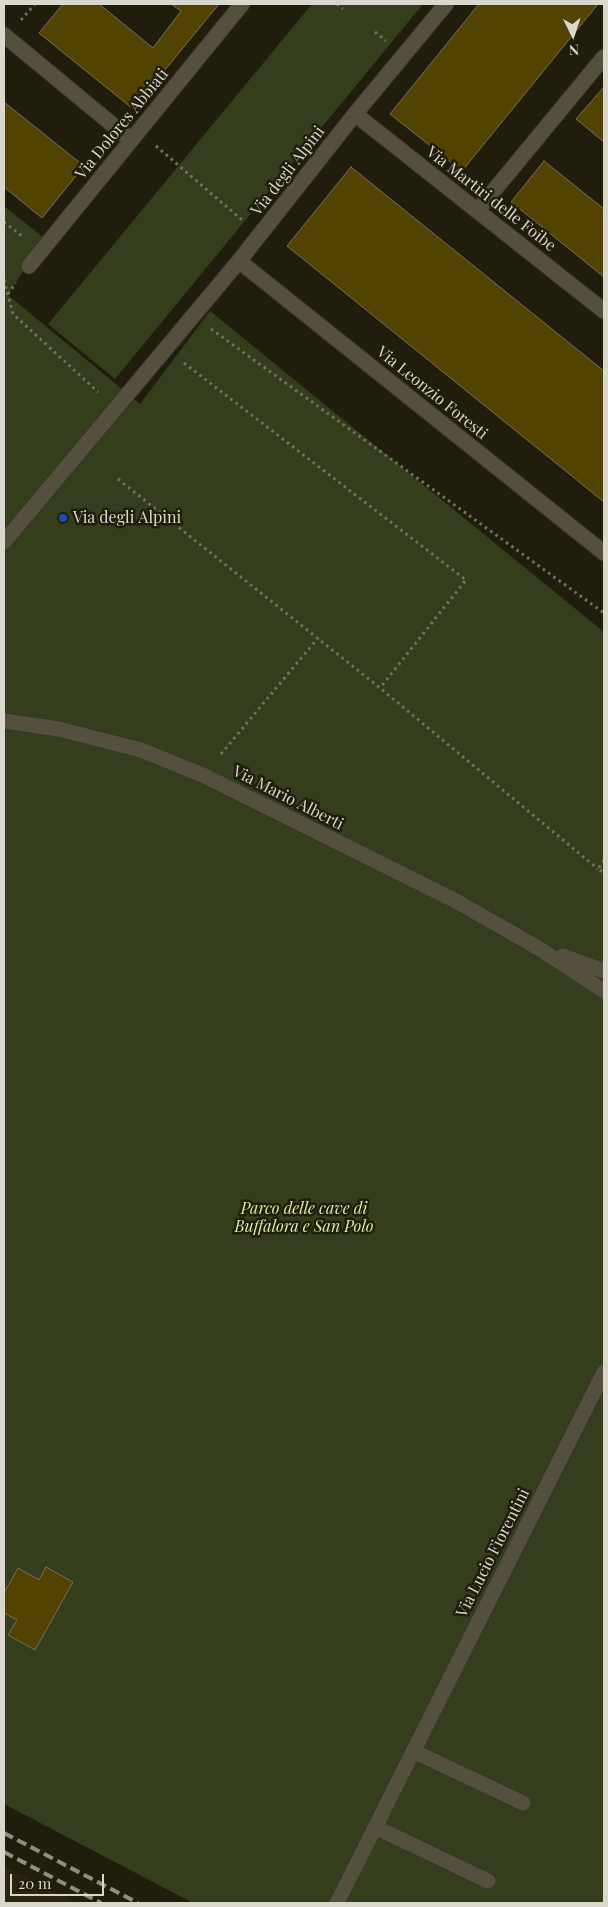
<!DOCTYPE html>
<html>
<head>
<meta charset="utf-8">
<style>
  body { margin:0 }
  #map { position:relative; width:608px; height:1907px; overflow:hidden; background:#211d0d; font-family:"Playfair Display",serif }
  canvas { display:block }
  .frame { position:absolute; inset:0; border:5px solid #dad7cd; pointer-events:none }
  .north { position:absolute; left:548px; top:10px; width:50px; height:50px; -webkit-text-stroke:4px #211d0d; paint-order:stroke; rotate:176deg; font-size:14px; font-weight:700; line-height:20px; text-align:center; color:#dad7cd }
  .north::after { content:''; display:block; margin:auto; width:18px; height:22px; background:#dad7cd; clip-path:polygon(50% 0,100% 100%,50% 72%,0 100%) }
  .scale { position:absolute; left:10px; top:1874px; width:94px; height:22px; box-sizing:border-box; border:2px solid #dad7cd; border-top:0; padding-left:6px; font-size:15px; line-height:18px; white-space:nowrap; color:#dad7cd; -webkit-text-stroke:4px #211d0d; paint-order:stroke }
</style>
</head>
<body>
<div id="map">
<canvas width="608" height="1907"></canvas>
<div class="frame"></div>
<div class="north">N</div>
<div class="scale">20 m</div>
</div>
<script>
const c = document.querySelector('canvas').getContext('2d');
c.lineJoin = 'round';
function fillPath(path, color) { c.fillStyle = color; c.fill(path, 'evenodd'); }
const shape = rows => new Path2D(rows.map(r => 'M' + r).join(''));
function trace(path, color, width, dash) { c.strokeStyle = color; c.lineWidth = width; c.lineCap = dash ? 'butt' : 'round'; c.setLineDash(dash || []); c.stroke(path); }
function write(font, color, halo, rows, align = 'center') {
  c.font = font + ' "Playfair Display",serif'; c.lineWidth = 5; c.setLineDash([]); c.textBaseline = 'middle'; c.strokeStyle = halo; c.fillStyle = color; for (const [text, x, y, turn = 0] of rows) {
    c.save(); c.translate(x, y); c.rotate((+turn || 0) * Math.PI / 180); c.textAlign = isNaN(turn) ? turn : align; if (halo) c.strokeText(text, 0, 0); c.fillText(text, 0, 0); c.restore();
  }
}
fillPath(shape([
  [4,1866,77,1903,4,1903]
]), '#2b250e');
fillPath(shape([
  [312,4,423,4,115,379,48,324],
  [4,206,44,238,8,295,140,404,210,311,604,632,604,1903,193,1903,4,1804]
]), '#343d1c');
const building = shape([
  [63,4,99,4,153,48,181,11,171,4,219,4,133,109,39,33,63,4],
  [479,4,598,4,462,171,390,114,479,4],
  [604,87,604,142,576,119,604,87],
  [4,102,84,166,42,218,4,187,4,102],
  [544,161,604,209,604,277,511,202,544,161],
  [351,167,604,371,604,502,287,246,351,167],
  [46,1567,73,1582,35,1650,8,1635,17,1620,4,1613,4,1593,18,1568,39,1580,46,1567]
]);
fillPath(building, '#534303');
trace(building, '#746f5d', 1);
const minor = shape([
  [4,35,131,140],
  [355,114,604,311],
  [477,211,604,57],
  [239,261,604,553],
  [29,266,242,4],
  [4,542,239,261,355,114,446,4],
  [4,721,59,729,141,750,205,776,456,901,540,949,604,991],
  [563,956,604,971],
  [413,1751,523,1803],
  [375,1827,488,1881],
  [337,1903,604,1372]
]);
trace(minor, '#39352d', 17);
trace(shape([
  [337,4,343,9],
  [21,20,35,4],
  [375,32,386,41],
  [156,146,242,220],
  [4,222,22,236],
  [4,280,13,314,98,392],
  [8,294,16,283],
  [211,329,604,613],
  [184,363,466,580,380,688],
  [118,479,380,688,598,869],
  [221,754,318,638],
  [604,860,598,869,604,873]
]), '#757265', 3, [2.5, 4]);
trace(minor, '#554f3e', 15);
trace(shape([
  [4,1833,138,1903],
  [4,1852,101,1903]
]), '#8f8c80', 4, [10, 5]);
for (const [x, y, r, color] of [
  [63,518,5,"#1a4fb4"]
]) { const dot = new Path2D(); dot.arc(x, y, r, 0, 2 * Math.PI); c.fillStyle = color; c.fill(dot); trace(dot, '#211d0d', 2); }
write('16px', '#dad7cd', '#211d0d', [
  ["Via Dolores Abbiati",122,124,-51],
  ["Via degli Alpini",288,171,-52],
  ["Via Martiri delle Foibe",491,199,38],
  ["Via Leonzio Foresti",432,393,39],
  ["Via Mario Alberti",288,798,27],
  ["Via Lucio Fiorentini",493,1553,-63]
]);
write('16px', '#dad7cd', '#211d0d', [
  ["Via degli Alpini",73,518]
], 'left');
write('italic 16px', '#d7ee9d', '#211d0d', [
  ["Parco delle cave di",304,1209],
  ["Buffalora e San Polo",304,1227]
]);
</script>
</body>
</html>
